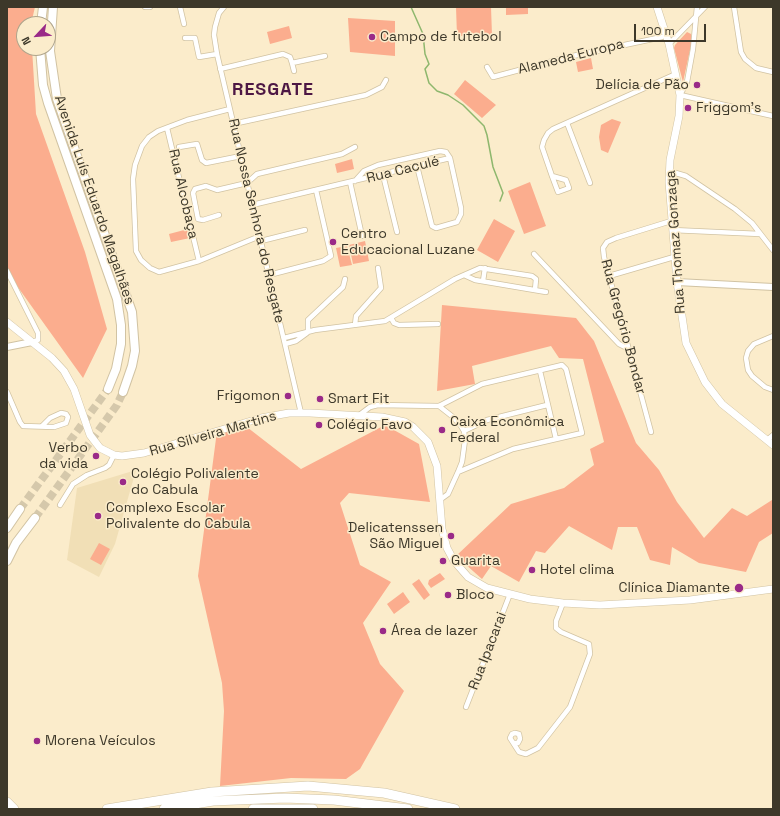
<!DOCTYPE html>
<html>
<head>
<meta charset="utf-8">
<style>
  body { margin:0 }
  #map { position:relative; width:780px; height:816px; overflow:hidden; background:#fbeccb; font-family:"Space Grotesk",sans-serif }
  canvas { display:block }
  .frame { position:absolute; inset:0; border:8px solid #3d382a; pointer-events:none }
  .north { position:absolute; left:16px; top:16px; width:40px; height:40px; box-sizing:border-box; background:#fbeccb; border:1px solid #afa48b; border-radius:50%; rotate:244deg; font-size:11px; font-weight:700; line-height:16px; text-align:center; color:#3d382a }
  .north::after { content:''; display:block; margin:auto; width:14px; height:18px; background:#9a2a88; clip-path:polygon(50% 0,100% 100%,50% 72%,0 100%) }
  .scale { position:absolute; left:634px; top:24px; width:72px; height:18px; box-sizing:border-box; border:2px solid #3d382a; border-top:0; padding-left:5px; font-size:12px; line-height:14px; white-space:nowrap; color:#3d382a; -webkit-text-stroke:3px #fbeccb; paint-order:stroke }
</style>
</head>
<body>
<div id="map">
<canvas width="780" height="816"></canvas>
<div class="frame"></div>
<div class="north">N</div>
<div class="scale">100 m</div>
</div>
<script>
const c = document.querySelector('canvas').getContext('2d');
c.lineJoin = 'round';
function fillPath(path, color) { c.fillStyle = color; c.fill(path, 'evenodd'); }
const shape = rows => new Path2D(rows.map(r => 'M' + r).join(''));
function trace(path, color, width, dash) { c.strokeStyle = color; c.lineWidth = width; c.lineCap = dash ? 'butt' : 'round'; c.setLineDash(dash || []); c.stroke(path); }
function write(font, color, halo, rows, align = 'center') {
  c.font = font + ' "Space Grotesk",sans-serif'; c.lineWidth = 3; c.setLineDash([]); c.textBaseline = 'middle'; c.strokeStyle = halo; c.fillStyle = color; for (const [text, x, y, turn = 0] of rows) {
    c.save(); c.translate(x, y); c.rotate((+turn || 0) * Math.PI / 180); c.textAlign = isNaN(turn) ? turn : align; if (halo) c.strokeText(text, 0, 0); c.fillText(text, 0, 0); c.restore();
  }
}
fillPath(shape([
  [136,470,115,544,99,577,67,560,77,488]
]), '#f1dfb6');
fillPath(shape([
  [7,7,35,7,31,24,24,24,24,48,32,48,36,114,85,252,107,329,83,378,7,272],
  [456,7,491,7,492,35,457,36],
  [506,7,528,7,528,14,506,15],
  [348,18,395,21,395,56,350,52],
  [289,26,292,38,270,44,267,32],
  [687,32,691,34,692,41,683,82,674,48,675,45],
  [591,58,593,69,578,72,576,62],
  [465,80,496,105,482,118,454,94],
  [612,119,621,122,608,153,601,150,599,137,601,125],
  [352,159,354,169,337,173,335,164],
  [530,182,546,226,524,234,508,191],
  [494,219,515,231,498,262,477,250],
  [188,229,190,238,171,242,169,234],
  [365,241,369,261,353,264,349,245],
  [347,246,352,265,340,267,336,248],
  [442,305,576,318,594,341,636,443,659,470,677,502,704,538,732,508,747,516,772,500,773,533,759,542,746,572,699,563,672,547,670,565,650,560,637,527,618,527,612,550,569,526,545,553,536,551,519,582,491,566,482,579,456,556,511,504,564,488,594,465,590,449,604,442,583,359,559,358,551,346,472,366,475,384,437,391],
  [243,424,301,469,385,425,419,444,430,502,349,493,340,503,360,565,391,582,363,623,380,664,404,691,360,769,346,779,291,778,220,786,224,711,222,683,198,576,217,431],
  [99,543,110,549,101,565,90,559],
  [440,573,445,579,431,588,428,584,429,580],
  [419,579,430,595,424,600,412,584],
  [403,592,410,602,394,614,387,604]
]), '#fbad8e');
trace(shape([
  [411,7,423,34,425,54,429,64,425,69,429,83,437,91,448,95,463,105,484,126,487,135,493,167,503,193,500,201]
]), '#8eb76d', 1.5);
trace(shape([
  [20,509,108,389],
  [35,518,117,405,123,392]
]), '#d5c8ab', 8, [8, 4]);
const minor = shape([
  [145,7,150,7],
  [180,7,184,24],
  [224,7,219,13,215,27,214,35,217,54,301,413],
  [697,7,693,49,687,82,680,95,773,116],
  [734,7,741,52,745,59,756,68,773,72],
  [185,38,195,38,199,57,217,54],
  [669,44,705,7],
  [292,63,294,71],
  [487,67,493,77,568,57,662,37],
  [220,69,283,54,290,57,292,63,325,56],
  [230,109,187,120,158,131,149,137,142,146,135,165,133,179,136,251,141,260,150,268,159,272,199,261,260,236],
  [567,123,590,183],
  [233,124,366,95,382,87,386,80],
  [167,128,199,261],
  [179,147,197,144,202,160,206,163,241,156],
  [669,171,686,176,735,209,752,223,773,250],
  [383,175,397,232],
  [552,176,542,147,544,140,548,133,553,129,676,74],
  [552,176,566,180,569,188,558,192,552,176],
  [355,181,364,171,378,165,440,151,446,152,450,158,461,208,461,214,457,222,436,228,432,226,417,166],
  [350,182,362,236],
  [252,205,450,158],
  [219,215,203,220,198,219,193,193,195,189,206,186,217,190,247,183,257,174,342,154,355,147],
  [672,230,760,234],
  [261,241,305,230],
  [534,254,619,344,627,348],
  [7,271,38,333,38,340,32,342],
  [269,275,323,261,331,256,316,190],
  [464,275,480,268,532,276,536,279,535,290],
  [609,276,674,257],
  [483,281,485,268],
  [391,318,394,323,399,325,438,324],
  [355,325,356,316,381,288,378,268],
  [308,332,308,320,343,287,345,279],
  [773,336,754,344,748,351,746,358,748,370,752,376,765,387,773,390],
  [284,338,315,330,385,321,455,279,464,275,475,280,546,292],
  [285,344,296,341,307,333],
  [540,371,556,439],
  [7,392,20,422,23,426,54,427,66,423,68,417,66,414,61,413,50,418,42,426],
  [439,406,482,384,558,366,562,365,566,369,582,433,513,449,458,472],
  [439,406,453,417,461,426,464,431,465,440,462,462,458,472,448,494,441,499],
  [358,416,370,407,378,405,439,406],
  [464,431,487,420,547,405],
  [651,432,604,257,603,248,607,242,616,238,671,221],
  [767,440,773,435],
  [60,505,73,484,87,475,105,468,109,465,114,455],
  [466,707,510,594],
  [514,743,518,743,520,739,519,734,515,733,512,734,510,738,519,752,526,754,538,748,570,707,590,654,589,644,561,632,556,628,556,621,563,603]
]);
const tertiary = shape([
  [677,282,773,287],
  [7,347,32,342]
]);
const secondary = shape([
  [657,7,669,44,680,95,679,116,670,160,669,182,677,282,686,343,705,382,722,404,773,445],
  [7,322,52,358,64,371,74,389,90,435,100,448,114,455,122,456,144,453,261,418,289,413,310,413,382,417,405,422,413,427,428,442,437,466,442,529,447,548,454,561,468,577,487,588,530,599,563,603,600,605,690,600,773,589]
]);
const primary = shape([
  [53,7,50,51,57,99,132,312,135,351,132,366,123,392],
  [41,24,43,7],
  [40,48,43,85,48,103,117,299,121,325,121,344,116,369,108,389],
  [7,528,20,509],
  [7,561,16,543,35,518]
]);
const motorway = shape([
  [7,802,14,809],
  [107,809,212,792,308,786,384,793,455,809],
  [164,809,213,801,285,798,334,800,408,809],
  [253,809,313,809]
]);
trace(minor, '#d1c3a3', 6);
trace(tertiary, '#d1c3a3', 8);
trace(secondary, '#d1c3a3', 8);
trace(primary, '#d1c3a3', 10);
trace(motorway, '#d1c3a3', 10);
trace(minor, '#fff', 4.5);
trace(tertiary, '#fff', 6);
trace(secondary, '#fff', 7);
trace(primary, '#fff', 8);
trace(motorway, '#fff', 9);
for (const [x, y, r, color] of [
  [372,37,4,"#9a2a88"],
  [697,85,4,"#9a2a88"],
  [688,108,4,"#9a2a88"],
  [333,242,4,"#9a2a88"],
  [288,396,4,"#9a2a88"],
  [320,399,4,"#9a2a88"],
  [319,425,4,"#9a2a88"],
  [442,430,4,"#9a2a88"],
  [96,456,4,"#9a2a88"],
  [123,482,4,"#9a2a88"],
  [98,516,4,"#9a2a88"],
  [451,536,4,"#9a2a88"],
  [443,561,4,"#9a2a88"],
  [532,570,4,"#9a2a88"],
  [739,588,5,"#9a2a88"],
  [448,595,4,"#9a2a88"],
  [383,631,4,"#9a2a88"],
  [37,741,4,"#9a2a88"]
]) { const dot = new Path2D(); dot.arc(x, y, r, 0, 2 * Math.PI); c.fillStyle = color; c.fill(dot); trace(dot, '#fbeccb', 1.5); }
write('14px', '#3d382a', '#fbeccb', [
  ["Campo de futebol",380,37],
  ["Delícia de Pão",689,85,"right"],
  ["Friggom's",696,108],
  ["Centro",341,234],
  ["Educacional Luzane",341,250],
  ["Frigomon",280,396,"right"],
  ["Smart Fit",328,399],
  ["Caixa Econômica",450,422],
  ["Federal",450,438],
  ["Colégio Favo",327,425],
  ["Verbo",88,448,"right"],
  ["da vida",88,464,"right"],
  ["Colégio Polivalente",131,474],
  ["do Cabula",131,490],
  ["Complexo Escolar",106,508],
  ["Polivalente do Cabula",106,524],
  ["Delicatenssen",443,528,"right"],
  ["São Miguel",443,544,"right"],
  ["Guarita",451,561],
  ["Hotel clima",540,570],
  ["Clínica Diamante",730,588,"right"],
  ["Bloco",456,595],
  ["Área de lazer",391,631],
  ["Morena Veículos",45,741]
], 'left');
write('14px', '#3d382a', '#fbeccb', [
  ["Alameda Europa",571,57,-14],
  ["Rua Caculé",403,170,-14],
  ["Rua Alcobaça",183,194,77],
  ["Avenida Luís Eduardo Magalhães",94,200,71],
  ["Rua Nossa Senhora do Resgate",256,221,77],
  ["Rua Thomaz Gonzaga",676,242,-94],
  ["Rua Gregório Bondar",623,327,75],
  ["Rua Silveira Martins",213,434,-16],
  ["Rua Ipacarai",488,651,-69]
]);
c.letterSpacing = '1px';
write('bold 18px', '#4d1744', '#fbeccb', [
  ["RESGATE",273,90]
]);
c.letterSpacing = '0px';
</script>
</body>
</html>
